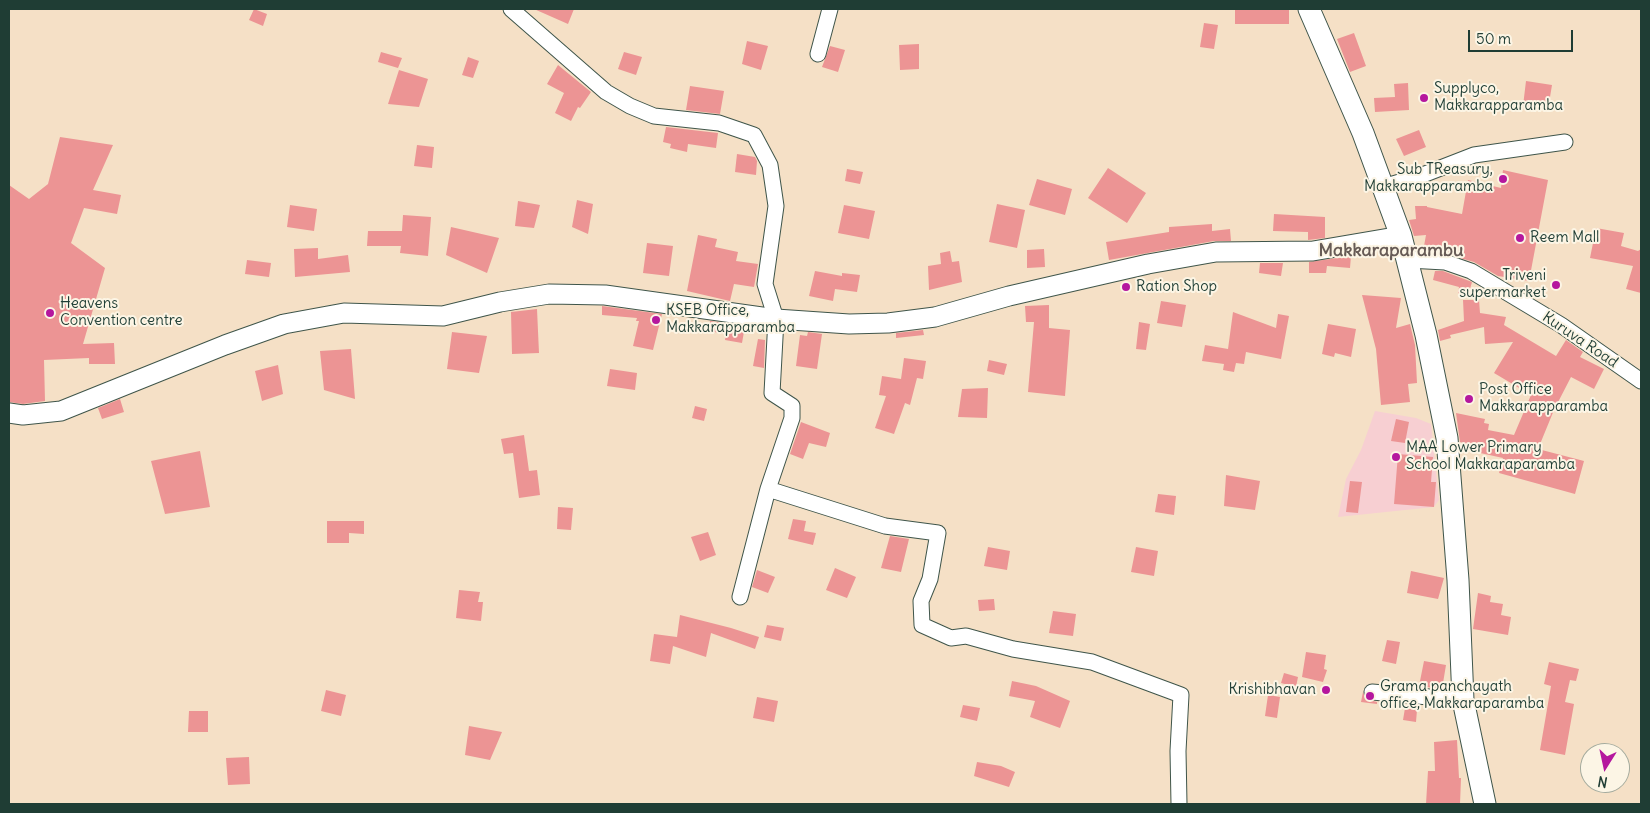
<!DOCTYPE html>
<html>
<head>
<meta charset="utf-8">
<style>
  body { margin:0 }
  #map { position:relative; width:1650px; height:813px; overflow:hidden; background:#f5e0c6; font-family:Delius,sans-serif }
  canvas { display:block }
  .frame { position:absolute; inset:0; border:10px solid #1f3d34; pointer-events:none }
  .north { position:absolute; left:1580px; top:743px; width:50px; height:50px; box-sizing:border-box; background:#fcf5e5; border:1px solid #a4ab9e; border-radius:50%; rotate:190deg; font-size:14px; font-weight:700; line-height:20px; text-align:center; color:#1f3d34 }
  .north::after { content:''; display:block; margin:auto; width:18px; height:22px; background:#b5179e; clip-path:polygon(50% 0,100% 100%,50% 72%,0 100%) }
  .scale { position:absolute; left:1468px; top:30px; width:105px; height:22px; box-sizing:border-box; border:2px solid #1f3d34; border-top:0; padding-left:6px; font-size:15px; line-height:18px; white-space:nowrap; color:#1f3d34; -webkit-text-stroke:4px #fcf5e5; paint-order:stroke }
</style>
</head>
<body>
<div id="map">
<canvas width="1650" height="813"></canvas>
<div class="frame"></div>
<div class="north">N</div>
<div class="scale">50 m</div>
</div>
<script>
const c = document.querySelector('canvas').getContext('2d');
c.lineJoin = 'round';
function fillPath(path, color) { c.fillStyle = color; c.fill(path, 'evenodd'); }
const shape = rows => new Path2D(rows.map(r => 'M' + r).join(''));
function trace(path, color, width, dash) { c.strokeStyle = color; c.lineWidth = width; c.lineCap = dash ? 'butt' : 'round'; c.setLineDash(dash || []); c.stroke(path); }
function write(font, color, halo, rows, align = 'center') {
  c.font = font + ' Delius,sans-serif'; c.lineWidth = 4; c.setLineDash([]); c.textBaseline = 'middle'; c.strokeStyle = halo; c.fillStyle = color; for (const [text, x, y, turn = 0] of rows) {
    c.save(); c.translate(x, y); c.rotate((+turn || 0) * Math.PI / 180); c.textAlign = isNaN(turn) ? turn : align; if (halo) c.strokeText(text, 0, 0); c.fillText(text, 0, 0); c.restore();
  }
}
fillPath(shape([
  [1375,411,1416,418,1431,424,1439,500,1434,507,1338,517,1346,479,1361,450]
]), '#f7cfd2');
fillPath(shape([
  [254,9,267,14,263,26,249,20],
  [534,9,574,9,568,24],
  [1235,9,1289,9,1289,24,1235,24],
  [1204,23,1218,25,1214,49,1200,47],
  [1354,33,1366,66,1350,72,1337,39],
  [747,41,768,46,761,70,742,64],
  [919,44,919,69,900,70,899,45],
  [830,46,845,50,838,72,822,67],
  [381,52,402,58,398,68,378,62],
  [624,52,642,57,636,75,618,69],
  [468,57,479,61,473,78,462,75],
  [558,65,591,92,580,108,578,107,571,121,555,113,564,93,547,84],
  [399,70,428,79,419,107,388,104],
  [1526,81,1552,85,1548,109,1523,106],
  [1408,83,1409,110,1375,112,1374,98,1395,97,1394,84],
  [690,86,724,91,720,114,686,110],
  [666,127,718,133,716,148,688,144,687,152,670,148,671,144,663,142],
  [1419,130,1426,147,1404,156,1396,139],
  [60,137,113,145,93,190,121,195,117,214,84,208,71,243,105,268,83,344,114,343,115,364,89,364,89,358,44,360,45,401,23,404,9,402,9,185,29,199,48,184],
  [417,145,434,147,432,168,414,166],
  [737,154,755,157,757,161,756,175,735,172],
  [1108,168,1146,193,1127,223,1088,198],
  [847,169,863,172,860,184,845,181],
  [1503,170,1548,180,1529,281,1498,276,1474,262,1439,252,1440,249,1424,246,1426,235,1414,236,1409,220,1416,219,1415,206,1427,206,1427,207,1462,214,1468,180,1501,188],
  [1037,179,1072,189,1065,215,1029,205],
  [577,200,593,204,588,234,572,227],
  [518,201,540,205,534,228,515,226],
  [997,204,1025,210,1017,248,989,242],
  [290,205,317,209,314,231,287,227],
  [844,205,875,211,869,239,838,233],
  [1274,214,1325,217,1325,238,1308,240,1308,232,1273,231],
  [403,215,431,217,428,256,400,253,401,246,367,246,368,231,402,231],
  [1212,224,1212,231,1230,229,1231,241,1214,241,1109,260,1106,242,1169,232,1169,227],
  [451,227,499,238,487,273,446,255],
  [1596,228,1624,233,1621,246,1638,251,1641,249,1641,293,1626,289,1633,266,1590,258],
  [698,235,717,239,715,247,738,252,736,261,758,264,754,287,734,284,730,301,687,291],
  [647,243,673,246,669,276,643,273],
  [318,248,318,259,348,255,350,272,295,277,294,249],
  [1044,249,1045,267,1027,268,1027,250],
  [950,251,952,262,959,261,962,282,929,290,928,266,941,264,940,253],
  [1351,256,1350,268,1327,266,1326,273,1309,273,1309,262],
  [247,260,271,263,269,277,245,274],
  [1260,263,1283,263,1281,276,1259,273],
  [815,271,842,276,842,273,860,275,857,292,835,289,833,301,809,296],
  [1435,271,1443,271,1472,282,1468,296,1458,293,1459,287,1433,280],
  [1362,295,1401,298,1396,328,1410,324,1415,345,1417,383,1408,384,1410,402,1381,405,1376,349],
  [1463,300,1479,300,1480,313,1506,317,1504,325,1556,356,1566,340,1583,352,1580,357,1604,369,1594,389,1571,377,1554,410,1538,449,1584,461,1575,494,1499,473,1503,458,1462,449,1463,443,1460,442,1456,413,1485,419,1484,423,1489,424,1488,430,1514,435,1531,395,1494,373,1513,342,1485,344,1484,327,1450,335,1451,338,1440,341,1438,330,1464,321],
  [1161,301,1186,305,1182,327,1157,323],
  [1049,305,1049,328,1070,330,1065,396,1028,392,1034,322,1026,322,1025,306],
  [602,306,662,314,653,350,633,346,639,321,636,321,637,318,602,315],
  [537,309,539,353,512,354,511,312],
  [1233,312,1276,328,1278,314,1289,316,1281,359,1246,352,1244,364,1236,363,1234,372,1223,370,1224,364,1202,361,1205,345,1228,349],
  [710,321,745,326,742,343,725,340,726,334,708,331],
  [1139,322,1150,324,1146,350,1136,349],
  [1328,324,1356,329,1351,357,1335,353,1334,357,1322,354],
  [923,330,924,335,896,338,896,333],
  [452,332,487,336,479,373,447,369],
  [808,332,822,334,817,369,796,366,800,335,807,336],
  [758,339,765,340,764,368,753,366],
  [351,349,355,399,324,390,320,351],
  [904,358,926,361,923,379,917,378,910,405,905,403,894,434,875,428,886,396,879,395,882,376,901,379],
  [989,360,1007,364,1004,375,987,371],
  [278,365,283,394,262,401,255,371],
  [610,369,637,373,635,390,607,386],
  [988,388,987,418,958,417,962,389],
  [120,399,124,412,102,419,98,408],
  [695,406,707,409,704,421,692,418],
  [1396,419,1409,422,1405,443,1391,441],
  [801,422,830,433,826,447,809,443,803,459,790,454],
  [524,435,529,471,537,470,540,495,519,498,513,453,504,454,501,439],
  [200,451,210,507,165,514,151,461],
  [1398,454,1433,457,1431,482,1436,482,1434,507,1394,504],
  [1226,475,1260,481,1255,510,1224,506],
  [1350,481,1362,482,1358,513,1346,512],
  [1158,494,1176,496,1174,515,1155,512],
  [558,507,573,508,571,530,557,529],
  [793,519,806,521,804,531,816,533,813,545,788,539],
  [327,521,364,521,364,534,349,533,349,543,327,543],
  [708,532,716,555,700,561,691,537],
  [890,536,909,539,901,572,881,568],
  [988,547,1010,551,1007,570,984,566],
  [1136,547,1158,551,1154,576,1131,572],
  [835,568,856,577,847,598,826,590],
  [757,570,775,577,768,593,752,587],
  [1411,571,1444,578,1438,599,1407,593],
  [459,590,480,592,478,602,483,602,481,621,456,618],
  [1478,593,1491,596,1490,602,1503,604,1501,615,1511,617,1508,635,1473,629],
  [994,599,995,610,979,611,978,600],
  [1053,611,1076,614,1073,636,1049,633],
  [680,615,731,628,759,637,755,649,711,633,706,657,673,646,670,664,650,661,654,634,677,637],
  [767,625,784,628,781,641,764,637],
  [1387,640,1400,642,1396,664,1382,661],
  [1306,652,1326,655,1324,669,1327,670,1323,682,1302,677],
  [1424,661,1446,665,1442,689,1419,686],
  [1549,662,1579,669,1576,681,1570,680,1565,702,1574,704,1565,755,1540,750,1551,686,1544,684],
  [1284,673,1298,677,1296,687,1281,683],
  [1012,681,1036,686,1070,701,1060,728,1030,717,1035,701,1009,696],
  [326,690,346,695,341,716,321,711],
  [1363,692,1366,699,1377,702,1377,704,1361,702],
  [1268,695,1280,697,1277,718,1265,716],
  [757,697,778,701,774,722,753,718],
  [963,705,980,708,977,721,960,717],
  [1405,708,1417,710,1416,722,1403,720],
  [189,711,208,711,208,732,188,732],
  [469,726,502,732,490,760,465,755],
  [1457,740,1459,778,1461,778,1460,804,1426,804,1428,771,1435,771,1434,742],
  [249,757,250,784,228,785,226,758],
  [977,762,1001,766,1015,772,1009,787,974,776]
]), '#ec9494');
const minor = shape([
  [511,9,606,92,630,106,654,116,719,123,754,135,770,165,776,206,765,284,776,319,772,393,792,406,792,418,768,489,885,526,938,533,930,579,921,601,922,625,951,638,966,636,1013,649,1092,662,1181,695,1178,751,1179,804],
  [818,54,830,9],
  [1383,187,1420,176,1474,155,1565,142],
  [1408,260,1445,262,1471,271,1561,325,1641,381],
  [740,597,768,489],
  [1372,692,1463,700]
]);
const major = shape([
  [9,413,23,415,61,411,225,345,284,324,344,313,443,316,500,302,549,294,605,295,776,319,849,324,888,323,935,317,1009,296,1148,264,1216,252,1313,251,1401,236]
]);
const highway = shape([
  [1309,9,1363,133,1401,236,1426,335,1447,438,1458,580,1463,700,1485,804]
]);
trace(minor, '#3f554a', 17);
trace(major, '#3f554a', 21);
trace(highway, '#3f554a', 23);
trace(minor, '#fff', 15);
trace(major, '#fff', 19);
trace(highway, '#fff', 21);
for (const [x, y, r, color] of [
  [1424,98,5,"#b5179e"],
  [1503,179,5,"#b5179e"],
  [1520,238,5,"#b5179e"],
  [1556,285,5,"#b5179e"],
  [1126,287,5,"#b5179e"],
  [50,313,5,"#b5179e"],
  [656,320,5,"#b5179e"],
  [1469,399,5,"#b5179e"],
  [1396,457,5,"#b5179e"],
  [1326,690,5,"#b5179e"],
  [1370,696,5,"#b5179e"]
]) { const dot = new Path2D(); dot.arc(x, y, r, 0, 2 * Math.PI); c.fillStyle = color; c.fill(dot); trace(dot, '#fcf5e5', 2); }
write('15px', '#1f3d34', '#fcf5e5', [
  ["Supplyco,",1434,89],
  ["Makkarapparamba",1434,106],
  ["Sub TReasury,",1493,170,"right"],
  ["Makkarapparamba",1493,187,"right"],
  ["Reem Mall",1530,238],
  ["Triveni",1546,276,"right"],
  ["supermarket",1546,293,"right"],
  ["Ration Shop",1136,287],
  ["Heavens",60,304],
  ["Convention centre",60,321],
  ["KSEB Office,",666,311],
  ["Makkarapparamba",666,328],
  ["Post Office",1479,390],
  ["Makkarapparamba",1479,407],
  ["MAA Lower Primary",1406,448],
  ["School Makkaraparamba",1406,465],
  ["Grama panchayath",1380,687],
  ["office, Makkaraparamba",1380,704],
  ["Krishibhavan",1316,690,"right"]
], 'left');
write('15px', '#1f3d34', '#fcf5e5', [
  ["Kuruva Road",1580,340,34]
]);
write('bold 18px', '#675b56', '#fcf5e5', [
  ["Makkaraparambu",1391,251]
]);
</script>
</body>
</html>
